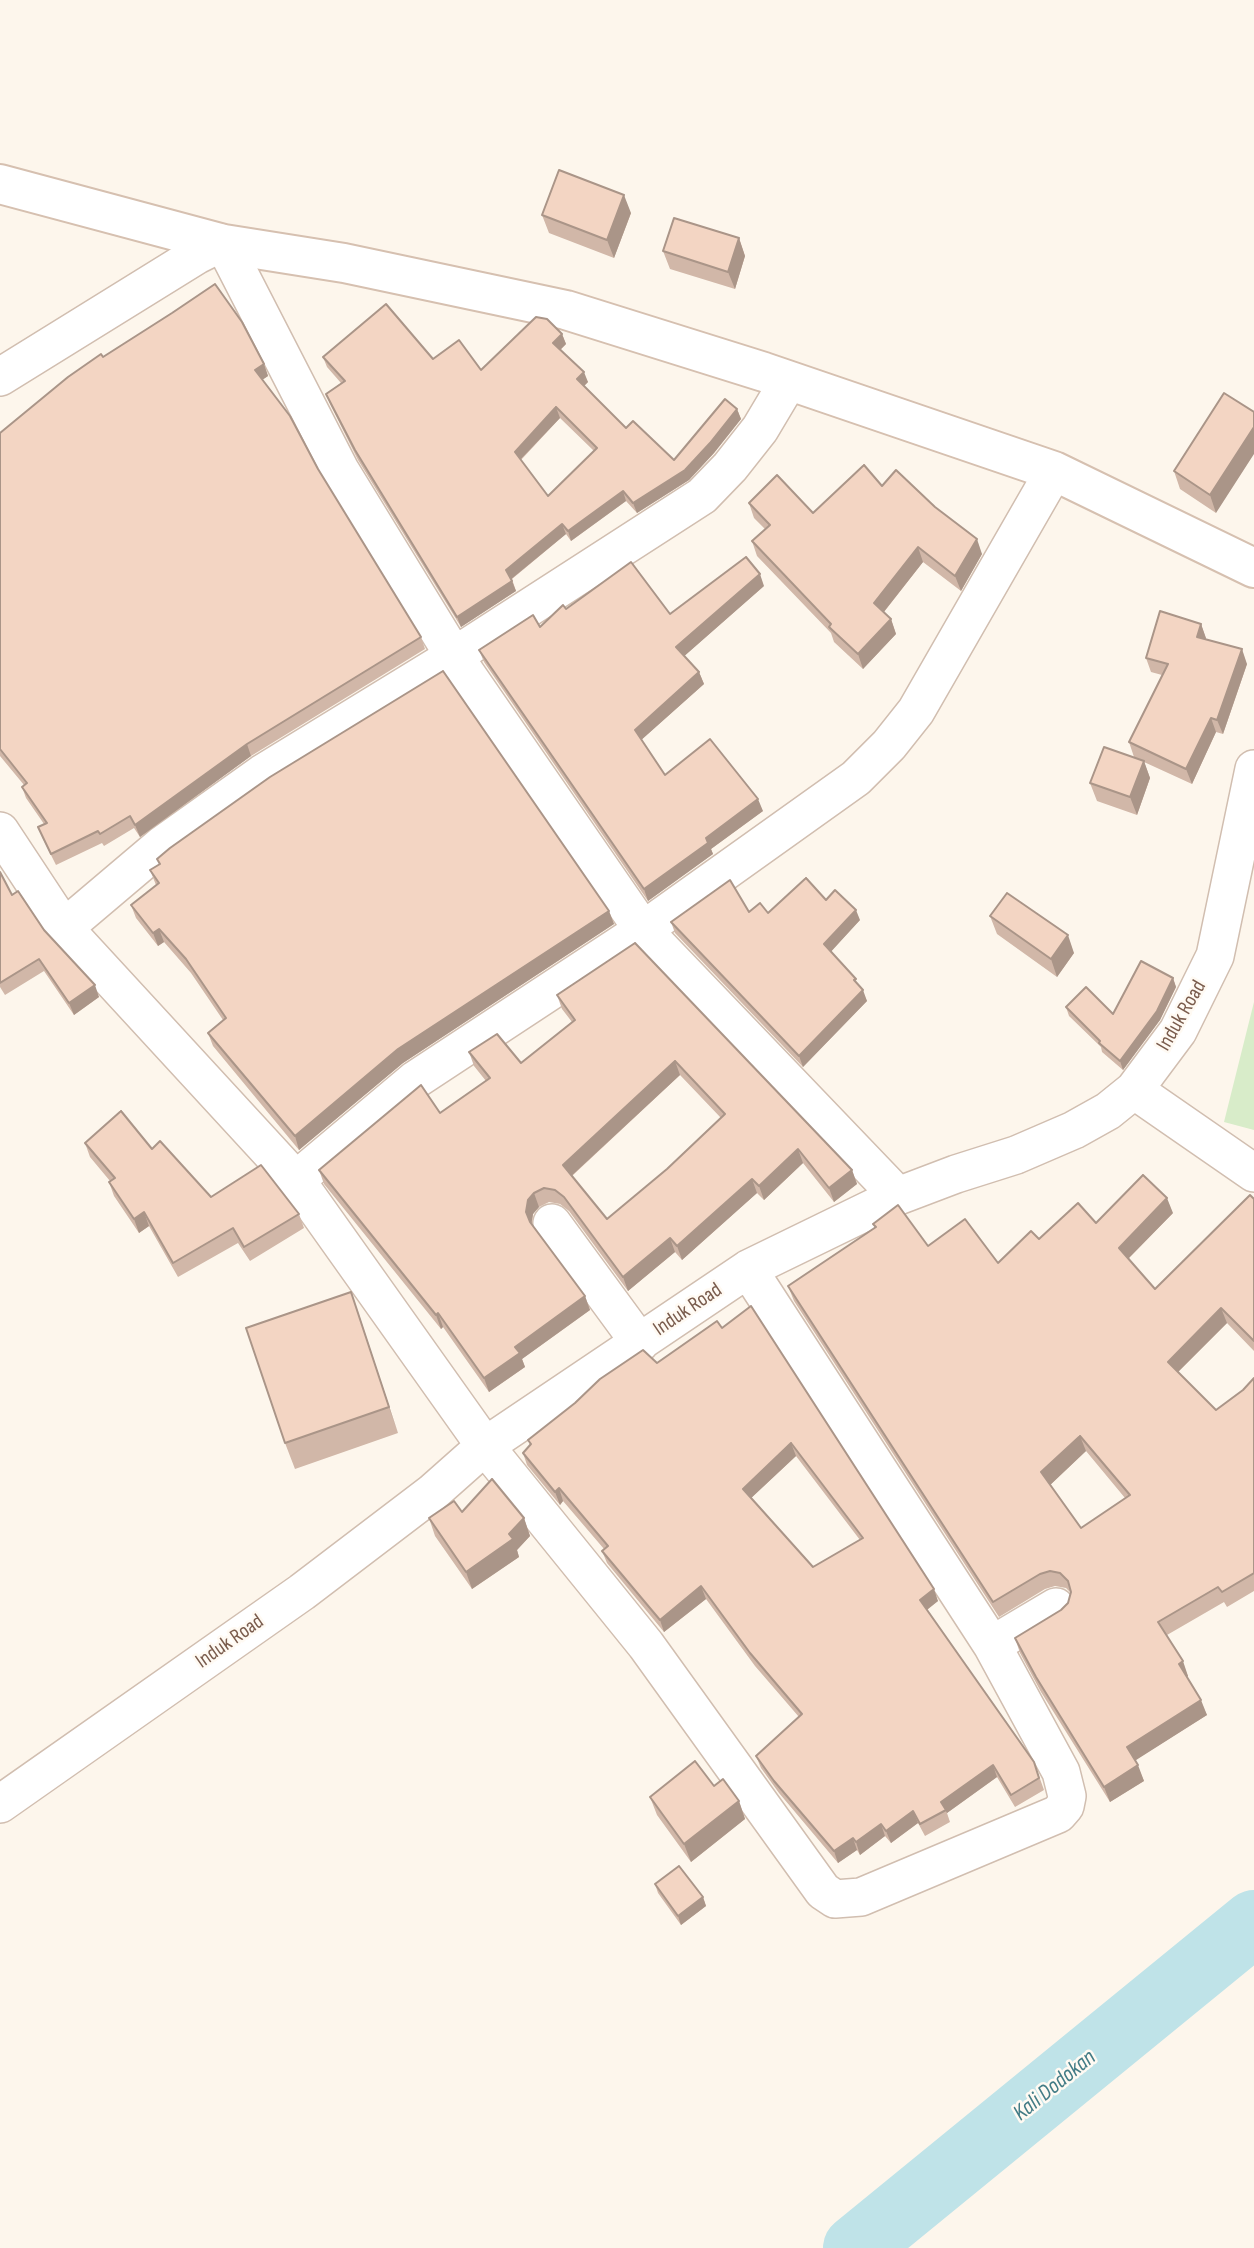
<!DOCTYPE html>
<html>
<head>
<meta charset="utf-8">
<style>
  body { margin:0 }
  canvas { display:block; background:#fdf6ec }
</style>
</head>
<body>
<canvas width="1254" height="2248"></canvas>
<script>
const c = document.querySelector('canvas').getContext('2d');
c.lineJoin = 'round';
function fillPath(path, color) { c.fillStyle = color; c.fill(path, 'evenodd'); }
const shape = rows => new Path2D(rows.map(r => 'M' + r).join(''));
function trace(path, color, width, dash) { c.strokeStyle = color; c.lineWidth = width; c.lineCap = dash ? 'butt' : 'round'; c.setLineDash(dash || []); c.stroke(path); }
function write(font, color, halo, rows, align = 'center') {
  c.font = font + ' "Sofia Sans Condensed",sans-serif'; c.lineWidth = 5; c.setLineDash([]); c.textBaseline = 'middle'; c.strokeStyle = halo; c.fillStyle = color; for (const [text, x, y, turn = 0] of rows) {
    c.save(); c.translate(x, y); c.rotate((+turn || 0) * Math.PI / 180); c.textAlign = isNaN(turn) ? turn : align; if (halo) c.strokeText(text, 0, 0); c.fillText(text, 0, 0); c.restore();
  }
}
fillPath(shape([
  [1254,1002,1254,1130,1224,1122]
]), '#d8ecc9');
trace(shape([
  [856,2248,1254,1923]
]), '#bfe3e8', 66);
const street = shape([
  [224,244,340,470,454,656,643,930,898,1196],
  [0,377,197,255,221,243],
  [0,831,64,928,296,1180,485,1446,646,1645,823,1891,835,1899,861,1897,1058,1814,1065,1806,1067,1796,1061,1772,992,1645,748,1269],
  [64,928,162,845,263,773,454,656,702,496,730,467,760,429,788,382],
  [1134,1090,1254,1173],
  [296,1180,415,1080,643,930,856,778,889,745,916,711,1054,471],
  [552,1223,640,1343],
  [992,1645,1056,1607],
  [0,1804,302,1592,432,1493,485,1446,748,1269,898,1196,956,1174,1016,1155,1074,1130,1108,1111,1134,1090,1178,1031,1215,956,1254,769]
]);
const secondary = shape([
  [0,184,224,244,344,263,566,310,764,372,1054,471,1254,568]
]);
trace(street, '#d1beb0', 40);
trace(secondary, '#d6c0b0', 42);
trace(street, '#fff', 37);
trace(secondary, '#fff', 38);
fillPath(shape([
  [631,213,614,258,549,233,542,215],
  [739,238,745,256,735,289,670,269,663,251],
  [562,334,566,344,561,349,588,382,584,386,626,428,674,460,737,409,741,419,714,453,689,480,637,513,626,501,571,541,566,534,512,579,516,591,461,627,358,460,330,404,326,394,341,383,327,367,323,357,433,359,481,370],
  [560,418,594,451,548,496,521,460],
  [264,364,268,376,262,380,421,637,425,649,251,756,140,837,134,828,104,846,102,843,56,865,43,839,38,827,44,824,26,798,22,787,24,785,0,756,0,433],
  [1224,393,1216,513,1180,489,1174,471],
  [882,486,982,554,961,591,923,562,884,612,891,619,896,634,863,669,834,642,831,633,757,556,752,541,765,529,754,518,749,503,813,513],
  [764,586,684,656,699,672,704,684,641,740,665,775,763,811,711,849,713,854,648,901,484,662,479,650,540,627,566,609,670,614],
  [1201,624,1206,639,1247,664,1223,734,1216,732,1192,784,1144,762,1150,778,1137,815,1097,801,1090,783,1134,757,1129,742,1162,675,1151,672,1146,658],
  [157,859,609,911,614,924,403,1063,299,1150,213,1046,208,1033,223,1020,191,973,164,942,158,946,136,918,131,905,156,885,150,870,159,864],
  [0,872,12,895,44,930,99,997,74,1015,44,971,5,995,0,987],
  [749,912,860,920,831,951,859,986,867,1001,803,1067,675,933,671,922],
  [990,916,1074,953,1057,977,997,934],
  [635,943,852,1170,857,1184,834,1202,803,1163,764,1200,757,1193,682,1260,675,1252,628,1291,569,1211,560,1204,549,1202,539,1207,533,1214,532,1224,585,1296,590,1310,522,1359,525,1367,489,1392,443,1327,441,1329,324,1184,319,1170,440,1113,486,1081,474,1066,469,1052,521,1063,572,1022,562,1009,557,995],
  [680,1075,721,1118,667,1169,607,1219,572,1176],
  [1173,978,1176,987,1160,1020,1123,1070,1102,1052,1101,1047,1069,1016,1066,1007,1113,1014],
  [85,1143,152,1149,211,1197,299,1214,304,1228,250,1261,238,1243,178,1277,149,1226,139,1233,114,1196,109,1182,110,1181,90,1157],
  [1254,1199,1254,1351,1227,1323,1178,1372,1216,1410,1243,1390,1254,1379,1254,1591,1227,1607,1224,1602,1167,1635,1188,1676,1187,1677,1207,1715,1135,1760,1144,1781,1110,1802,1041,1692,1020,1653,1015,1638,1061,1610,1068,1603,1071,1593,1066,1588,1055,1586,1045,1589,999,1617,794,1301,788,1286,875,1228,873,1224,928,1246,998,1263,1039,1239,1096,1223,1173,1213,1128,1259,1155,1289],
  [1086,1451,1125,1498,1081,1528,1050,1485],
  [351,1292,398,1433,295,1469,285,1443],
  [722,1328,938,1601,927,1610,1034,1762,1044,1790,1015,1807,997,1777,947,1813,950,1822,925,1836,918,1823,891,1843,885,1836,860,1855,857,1850,838,1863,779,1793,761,1768,756,1756,799,1717,755,1666,706,1599,664,1632,607,1563,602,1551,604,1549,563,1501,560,1505,527,1465,523,1453,530,1445,528,1440,657,1363],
  [796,1456,860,1540,813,1567,751,1498],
  [462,1512,524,1518,530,1536,517,1550,519,1557,472,1589,435,1536,429,1518],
  [650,1797,739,1801,745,1819,691,1862,657,1815],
  [655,1884,703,1897,706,1906,681,1925,658,1893]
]), '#d1b7a8');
fillPath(shape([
  [624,195,631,213,614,258,607,240],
  [739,238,745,256,735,289,728,272],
  [562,334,566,344,557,353,553,343],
  [264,364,268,376,259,382,255,370],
  [584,372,588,382,581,389,577,379],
  [556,407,560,418,518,462,515,452],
  [737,409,741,419,714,453,689,480,637,513,633,503],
  [1254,427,1254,454,1216,513,1210,495],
  [623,491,626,501,571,541,568,531],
  [562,524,566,534,510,580,506,570],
  [977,539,982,554,961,591,955,576],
  [918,547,923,562,879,618,874,603],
  [760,574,764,586,681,659,676,647],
  [512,581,516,591,461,627,457,617],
  [891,619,896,634,863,669,858,654],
  [1201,624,1206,638,1202,651,1197,637],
  [1242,649,1247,664,1223,734,1217,720],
  [699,672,704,684,639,742,635,730],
  [1211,718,1216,732,1192,784,1186,769],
  [247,744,251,756,140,837,135,825],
  [1144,761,1150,778,1137,815,1130,797],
  [758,799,763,811,711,849,713,854,648,901,644,889,706,838],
  [856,910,860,920,828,955,824,944],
  [609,911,614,924,403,1063,299,1150,295,1136,398,1049],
  [159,929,164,942,158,946,153,933],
  [1068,935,1074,953,1057,977,1051,959],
  [1173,978,1176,987,1160,1020,1123,1070,1120,1061],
  [95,985,99,997,74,1015,69,1003],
  [863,990,867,1001,803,1067,799,1056],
  [675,1061,680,1075,568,1179,563,1165],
  [798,1149,803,1163,764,1200,759,1186],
  [852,1170,857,1184,834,1202,829,1188],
  [752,1179,757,1193,682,1260,677,1246],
  [534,1193,539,1207,533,1214,531,1226,526,1212,528,1200],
  [1167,1198,1173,1213,1124,1263,1119,1248],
  [144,1212,149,1226,139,1233,134,1219],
  [670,1238,675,1252,628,1291,623,1277],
  [351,1292,360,1318,398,1433,389,1407],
  [585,1296,590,1310,522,1359,525,1367,489,1392,484,1378,515,1347],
  [1221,1308,1227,1323,1173,1377,1168,1362],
  [438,1313,443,1327,441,1329,436,1315],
  [1080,1436,1086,1451,1047,1488,1041,1472],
  [791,1443,796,1456,748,1501,743,1489],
  [559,1488,563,1501,560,1505,555,1492],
  [524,1518,530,1536,517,1550,519,1557,472,1589,466,1572,509,1534],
  [701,1586,706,1599,664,1632,660,1620],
  [934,1589,938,1601,924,1612,920,1600],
  [1183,1661,1188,1676,1184,1679,1179,1664],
  [1201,1700,1207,1715,1133,1762,1127,1747],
  [993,1765,997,1777,947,1813,941,1802],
  [1138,1765,1144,1781,1110,1802,1104,1787],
  [739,1801,745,1819,691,1862,684,1844],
  [913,1811,918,1823,891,1843,886,1831],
  [881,1824,885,1836,860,1855,856,1842],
  [853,1838,857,1850,838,1863,834,1851],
  [703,1897,706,1906,681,1925,678,1916]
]), '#aa9588');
const building = shape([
  [559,170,624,195,607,240,542,215,559,170],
  [674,218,739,238,728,272,663,251,674,218],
  [215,284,242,322,264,364,255,370,290,416,318,469,421,637,247,744,135,825,130,816,100,834,98,831,51,854,38,827,47,823,22,787,27,783,0,749,0,433,68,377,101,354,103,357,172,313,215,284],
  [386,304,433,359,459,340,481,370,536,317,547,319,562,334,553,343,584,372,577,379,626,428,633,421,674,460,725,399,737,409,710,443,685,470,633,503,623,491,568,531,562,524,506,570,512,581,457,617,355,450,326,394,345,381,323,357,386,304],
  [556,407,597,448,548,496,515,452,556,407],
  [1224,393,1254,412,1254,427,1210,495,1174,471,1224,393],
  [864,465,882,486,896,470,935,507,977,539,955,576,918,547,874,603,891,619,858,654,829,627,831,624,752,541,770,525,749,503,777,475,813,513,864,465],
  [746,557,760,574,676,647,699,672,635,730,665,775,710,739,758,799,706,838,708,843,644,889,479,650,533,615,540,627,563,605,566,609,631,562,670,614,746,557],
  [1160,611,1201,624,1197,637,1242,649,1217,720,1211,718,1186,769,1129,742,1168,664,1146,658,1160,611],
  [443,671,609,911,398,1049,295,1136,208,1033,226,1018,186,959,159,929,153,933,131,905,159,883,150,870,160,864,157,859,170,848,270,777,443,671],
  [1104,747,1144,761,1130,797,1090,783,1104,747],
  [0,872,12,895,18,891,44,930,95,985,69,1003,39,959,0,983,0,872],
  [806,878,826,900,835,890,856,910,824,944,856,979,854,980,863,990,799,1056,671,922,730,880,749,912,760,903,768,913,806,878],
  [1007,893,1068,935,1051,959,990,916,1007,893],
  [635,943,852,1170,829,1188,798,1149,759,1186,752,1179,677,1246,670,1238,623,1277,564,1197,555,1190,544,1188,534,1193,528,1200,526,1212,530,1222,585,1296,515,1347,520,1353,484,1378,438,1313,436,1315,319,1170,421,1085,440,1113,490,1078,469,1052,497,1034,521,1063,575,1020,557,995,635,943],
  [675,1061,725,1114,667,1169,607,1219,563,1165,675,1061],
  [1141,961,1173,978,1157,1011,1120,1061,1099,1043,1100,1041,1066,1007,1086,987,1113,1014,1141,961],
  [121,1111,152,1149,160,1141,211,1197,261,1165,299,1214,244,1247,233,1228,173,1263,144,1212,134,1219,109,1182,115,1178,85,1143,121,1111],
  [1143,1175,1167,1198,1119,1248,1155,1289,1250,1195,1254,1199,1254,1341,1221,1308,1168,1362,1216,1410,1243,1390,1254,1378,1254,1573,1222,1592,1218,1587,1158,1622,1183,1661,1179,1664,1201,1700,1127,1747,1138,1765,1104,1787,1036,1677,1015,1638,1061,1610,1068,1603,1071,1592,1068,1581,1060,1573,1050,1571,1040,1574,993,1602,788,1286,876,1227,873,1224,898,1205,928,1246,965,1219,998,1263,1031,1231,1039,1239,1078,1203,1096,1223,1143,1175],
  [1080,1436,1130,1495,1081,1528,1041,1472,1080,1436],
  [351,1292,389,1407,285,1443,246,1328,351,1292],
  [751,1306,934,1589,920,1600,1034,1762,1039,1778,1011,1795,993,1765,941,1802,946,1810,920,1824,913,1811,886,1831,881,1824,856,1842,853,1838,834,1851,774,1781,756,1756,802,1714,750,1653,701,1586,660,1620,602,1551,608,1546,559,1488,555,1492,523,1453,531,1444,528,1440,575,1403,600,1379,643,1350,657,1363,717,1321,722,1328,751,1306],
  [791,1443,863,1538,813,1567,743,1489,791,1443],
  [492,1479,524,1518,509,1534,513,1539,466,1572,429,1518,454,1501,462,1512,492,1479],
  [695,1761,714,1786,723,1779,739,1801,684,1844,650,1797,695,1761],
  [679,1866,703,1897,678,1916,655,1884,679,1866]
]);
fillPath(building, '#f3d5c3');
trace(building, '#aa9588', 2);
write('21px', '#7a5c4d', '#fffaf3', [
  ["Induk Road",1182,1016,-60],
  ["Induk Road",688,1310,-34],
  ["Induk Road",230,1642,-35]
]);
write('italic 23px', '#437c86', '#fffaf3', [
  ["Kali Dodokan",1055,2086,-39]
]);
</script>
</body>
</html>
